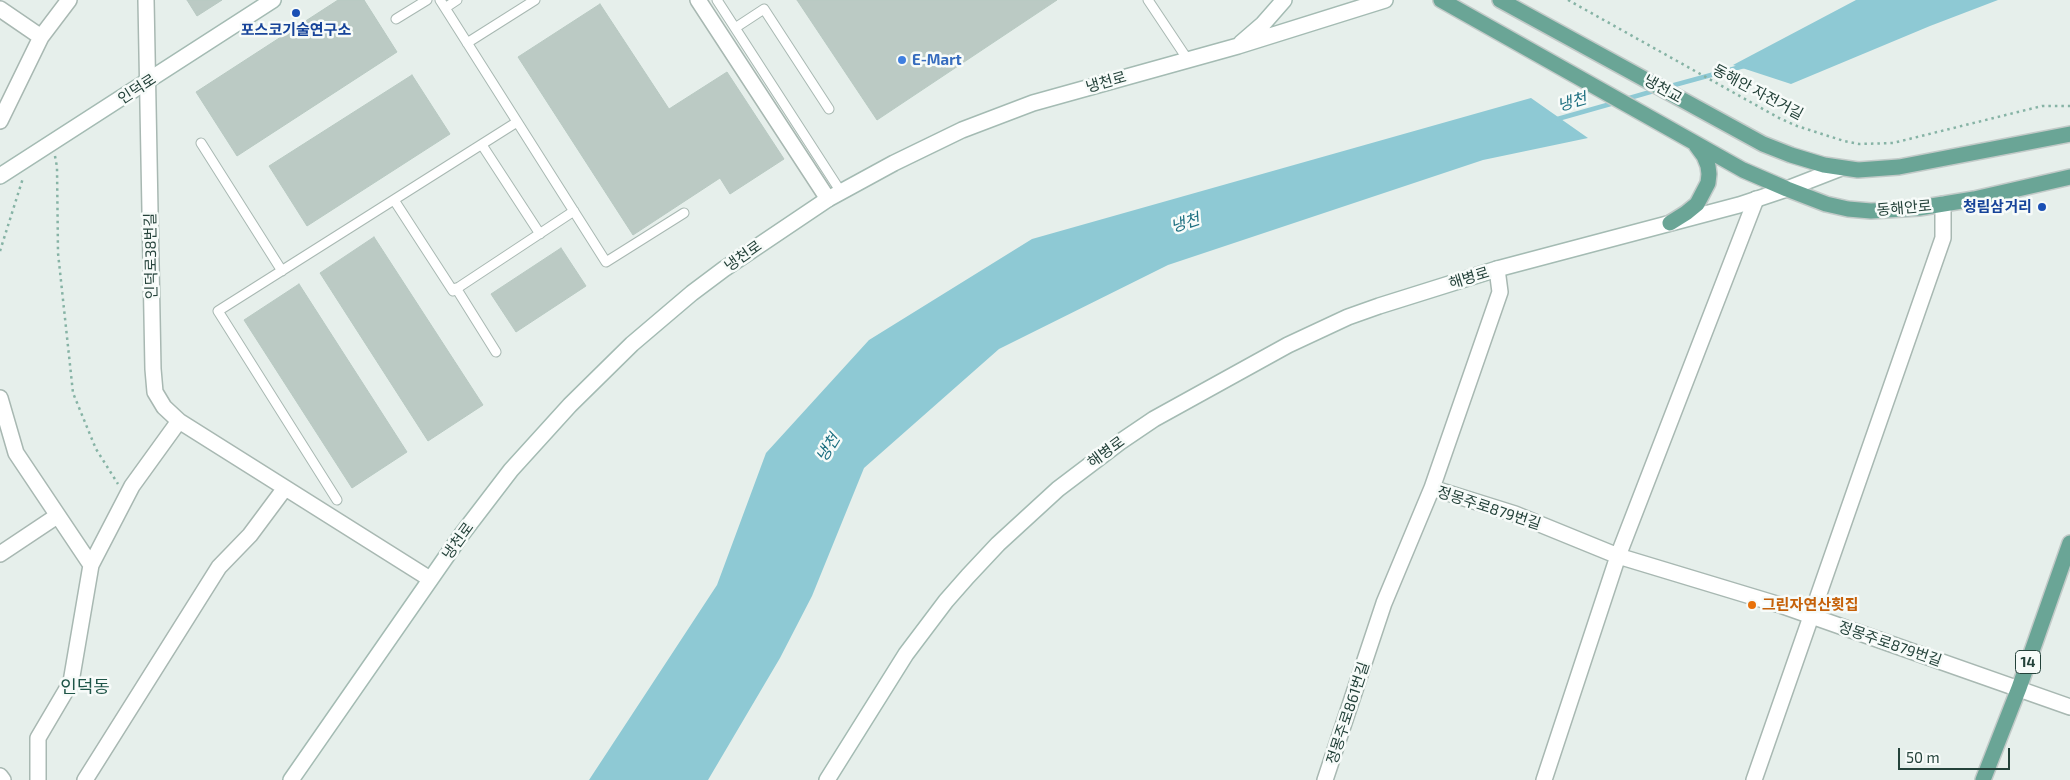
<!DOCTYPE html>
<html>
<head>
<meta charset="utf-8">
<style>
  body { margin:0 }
  #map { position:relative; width:2070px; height:780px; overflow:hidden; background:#e6efeb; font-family:"Exo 2",sans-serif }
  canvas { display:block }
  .scale { position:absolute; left:1898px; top:748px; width:112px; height:22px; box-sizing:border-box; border:2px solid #24423a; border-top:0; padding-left:6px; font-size:15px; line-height:18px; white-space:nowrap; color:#24423a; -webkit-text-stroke:4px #f7fbf9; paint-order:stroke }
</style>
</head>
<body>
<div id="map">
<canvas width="2070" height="780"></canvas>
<div class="scale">50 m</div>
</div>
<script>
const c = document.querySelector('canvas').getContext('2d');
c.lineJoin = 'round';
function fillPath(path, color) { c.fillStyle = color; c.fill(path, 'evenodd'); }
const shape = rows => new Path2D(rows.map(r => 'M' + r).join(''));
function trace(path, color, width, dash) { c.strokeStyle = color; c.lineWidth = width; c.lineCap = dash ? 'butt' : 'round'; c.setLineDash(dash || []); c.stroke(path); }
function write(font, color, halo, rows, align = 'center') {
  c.font = font + ' "Exo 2","Noto Sans KR",sans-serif'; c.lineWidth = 5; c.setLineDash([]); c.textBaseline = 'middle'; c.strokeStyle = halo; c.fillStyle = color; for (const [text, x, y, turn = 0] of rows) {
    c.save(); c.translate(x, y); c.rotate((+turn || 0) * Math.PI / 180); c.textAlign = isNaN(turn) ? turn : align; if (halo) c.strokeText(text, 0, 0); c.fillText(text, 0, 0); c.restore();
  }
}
fillPath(shape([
  [1856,0,1998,0,1930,26,1791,84,1733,65],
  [1531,98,1588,138,1483,160,1168,265,999,349,864,468,812,596,780,658,708,780,589,780,717,585,766,453,869,340,1032,239]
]), '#8ec9d4');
trace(shape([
  [1667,87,1744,66],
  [1626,99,1657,90],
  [1554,120,1614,103]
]), '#8ec9d4', 4.5);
const building = shape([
  [187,0,222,0,197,16,187,0],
  [338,0,364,0,397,52,237,156,196,92,338,0],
  [797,0,1057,0,877,120,797,0],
  [600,4,669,109,727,72,784,159,730,194,720,178,633,235,518,57,600,4],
  [412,75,450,134,307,226,269,166,412,75],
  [374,237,483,405,428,441,320,273,374,237],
  [561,248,586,286,516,332,491,294,561,248],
  [299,284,407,452,352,488,244,320,299,284]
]);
fillPath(building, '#bbcac4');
trace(building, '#b8c9c2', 1);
const lane = shape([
  [440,0,606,262,684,213],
  [717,0,841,192],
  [1148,0,1188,60],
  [445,8,457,0],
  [396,19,427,0],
  [735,28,764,9,829,109],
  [467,43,535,0],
  [201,143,282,271],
  [482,145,540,234],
  [394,200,453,291,574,211],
  [456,288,496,352],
  [337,500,218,311,517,122]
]);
const street = shape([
  [146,0,153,369,155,392,164,407,179,421,430,579],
  [698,0,828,199],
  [0,9,41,37],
  [0,121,41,37,69,0],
  [0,398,16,453,91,565],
  [1432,488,1515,514,1618,556,1780,605,2070,707],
  [0,554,57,516],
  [0,776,3,780],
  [38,780,38,738,71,682,91,565,132,486,179,421],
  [85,780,219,567,250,535,285,488],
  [1325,780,1384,603,1432,488,1500,292,1497,269],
  [1544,780,1618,556,1756,199],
  [1754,780,1943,238,1943,204]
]);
const secondary = shape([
  [1241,43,1263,24,1284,0],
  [0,176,273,0],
  [291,780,462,534,511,470,570,405,632,344,692,293,724,269,828,199,894,163,962,130,1033,103,1238,46,1385,0],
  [827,780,906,654,946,601,968,576,998,544,1058,489,1120,442,1154,419,1288,345,1348,317,1379,306,1497,269,1739,205,1787,189,1841,168]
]);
const primary = shape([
  [1441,0,1743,170,1787,189,1826,204,1848,209,1871,211,1919,208,1974,199,2070,177],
  [1500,0,1763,144,1791,155,1824,165,1858,170,1899,167,2070,134],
  [1670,223,1686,213,1697,204,1708,183,1709,174,1708,166,1704,156,1696,145],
  [1983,780,2019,688,2070,543]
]);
trace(lane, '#a8b8b2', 11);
trace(street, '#a8b8b2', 18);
trace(secondary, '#a4bbb3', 18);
trace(primary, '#c2cac8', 18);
trace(shape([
  [1568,0,1779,118,1797,126,1844,141,1859,144,1893,143,2042,106,2070,106],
  [55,156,57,167,58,253,73,393,96,449,118,484],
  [0,251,23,178]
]), '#86b3a5', 2.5, [2.5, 4]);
trace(lane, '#fff', 9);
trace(street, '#fff', 15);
trace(secondary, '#fff', 15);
trace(primary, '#6aa596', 15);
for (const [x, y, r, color] of [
  [296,13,5,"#1a4fb4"],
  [902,60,5,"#3f7fe0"],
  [2042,207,5,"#1a4fb4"],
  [1752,605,5,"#e8710a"]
]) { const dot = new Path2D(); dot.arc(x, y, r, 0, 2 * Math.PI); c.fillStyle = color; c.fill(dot); trace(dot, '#f7fbf9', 2); }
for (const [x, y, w] of [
  [2028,662,25]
]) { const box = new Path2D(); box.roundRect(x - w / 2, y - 11.5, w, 23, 4); c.fillStyle = '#f7fbf9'; c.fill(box); trace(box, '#24423a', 1); }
write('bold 14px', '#24423a', null, [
  ["14",2028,662]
]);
write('bold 15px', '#164399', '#f7fbf9', [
  ["포스코기술연구소",296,30],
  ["청림삼거리",2032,207,"right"]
]);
write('bold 15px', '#366cbe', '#f7fbf9', [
  ["E-Mart",912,60]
], 'left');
write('15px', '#24423a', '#f7fbf9', [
  ["냉천로",1106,82,-16],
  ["인덕로",137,89,-33],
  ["냉천교",1663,89,29],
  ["동해안 자전거길",1758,92,28],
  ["동해안로",1904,208,-5],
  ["인덕로38번길",151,256,-91],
  ["냉천로",743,256,-35],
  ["해병로",1469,278,-17],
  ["해병로",1106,452,-36],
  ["정몽주로879번길",1489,508,18],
  ["냉천로",458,541,-54],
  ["정몽주로879번길",1890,644,19],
  ["정몽주로861번길",1348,713,-72]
]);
write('bold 15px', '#c56008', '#f7fbf9', [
  ["그린자연산횟집",1762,605]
], 'left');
write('italic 16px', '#1c6f80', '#f7fbf9', [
  ["냉천",1572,102,-16],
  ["냉천",1185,223,-18],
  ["냉천",828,448,-58]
]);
write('18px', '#1f5548', '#f7fbf9', [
  ["인덕동",85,687]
]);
</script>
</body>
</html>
